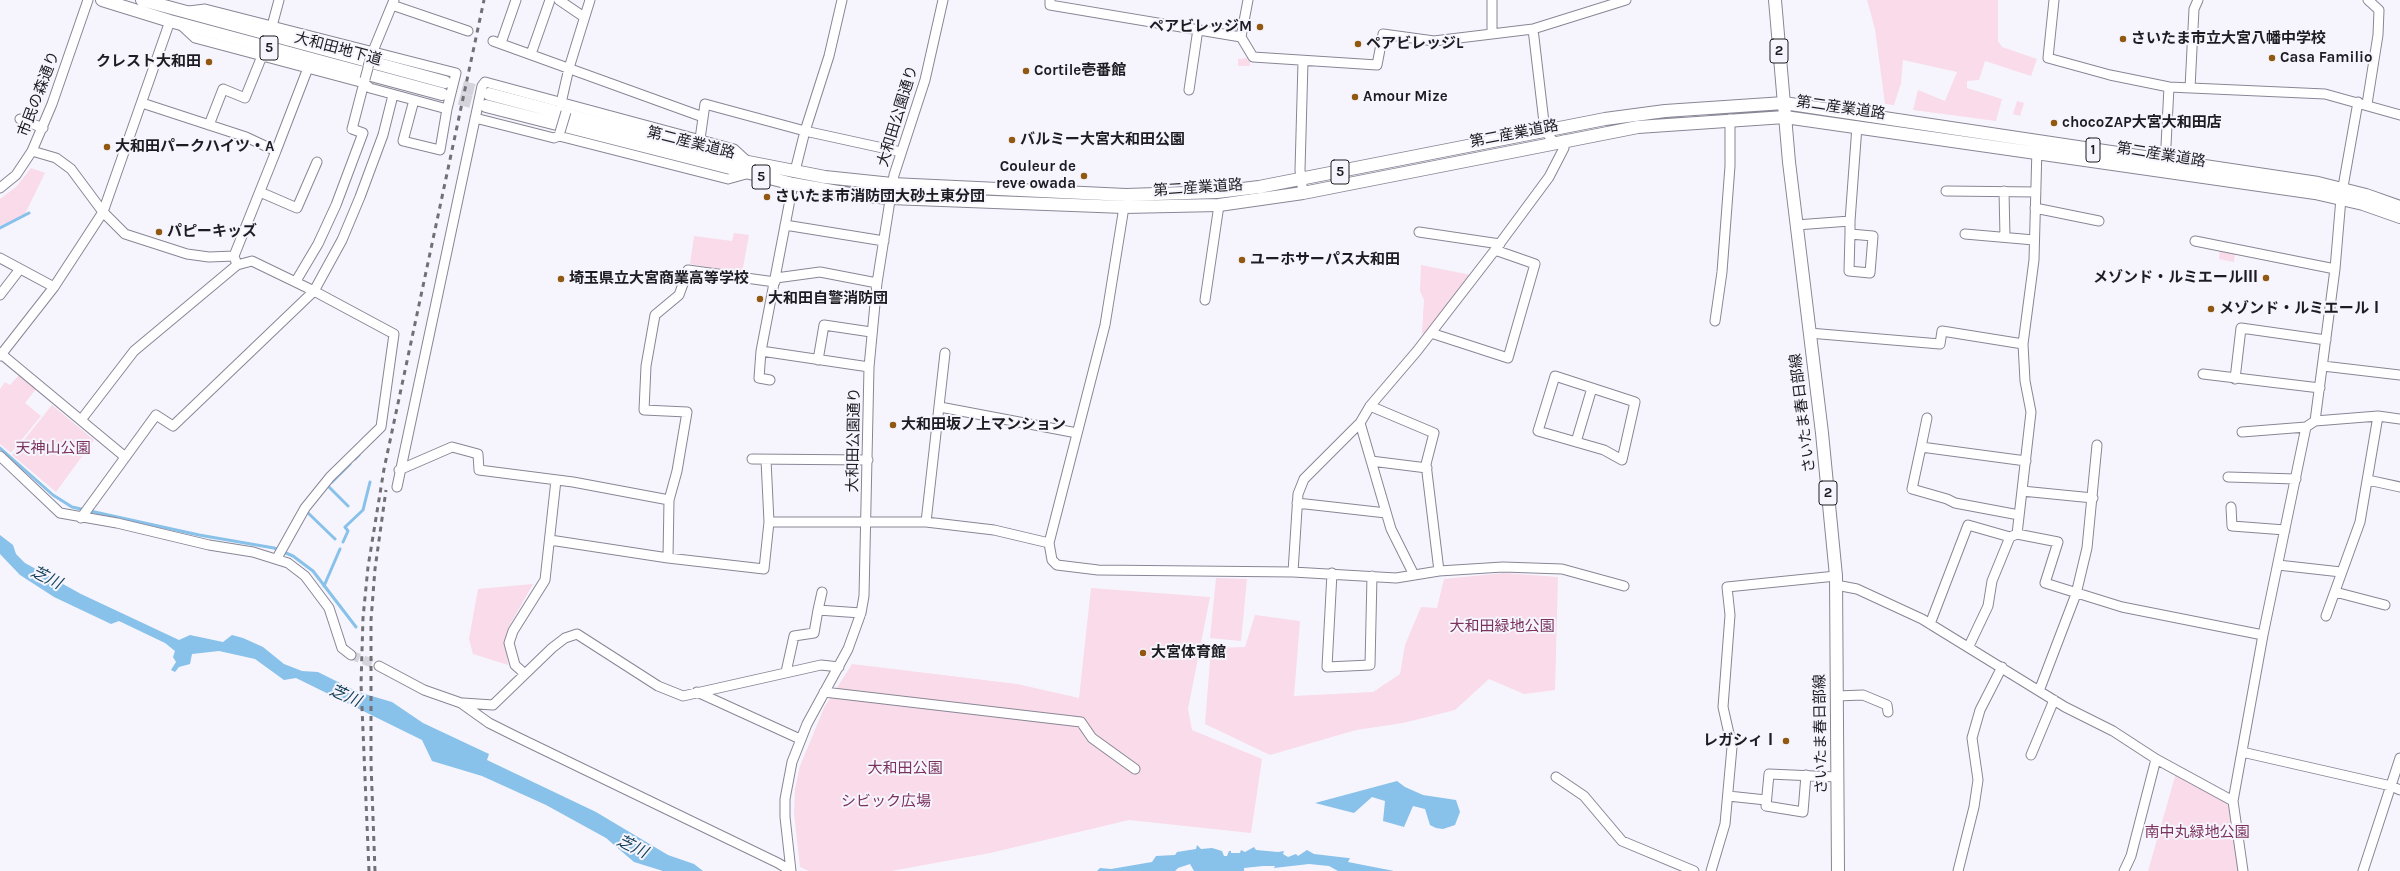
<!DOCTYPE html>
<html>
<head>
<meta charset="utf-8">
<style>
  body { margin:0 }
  canvas { display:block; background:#f6f5fd }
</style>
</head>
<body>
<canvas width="2400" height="871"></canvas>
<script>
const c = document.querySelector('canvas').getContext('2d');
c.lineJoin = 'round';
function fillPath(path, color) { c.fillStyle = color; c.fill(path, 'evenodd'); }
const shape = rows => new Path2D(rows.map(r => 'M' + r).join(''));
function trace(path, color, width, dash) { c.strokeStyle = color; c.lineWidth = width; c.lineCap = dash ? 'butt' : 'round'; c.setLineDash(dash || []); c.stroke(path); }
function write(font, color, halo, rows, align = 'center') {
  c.font = font + ' Karla,"Noto Sans JP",sans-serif'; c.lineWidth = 4; c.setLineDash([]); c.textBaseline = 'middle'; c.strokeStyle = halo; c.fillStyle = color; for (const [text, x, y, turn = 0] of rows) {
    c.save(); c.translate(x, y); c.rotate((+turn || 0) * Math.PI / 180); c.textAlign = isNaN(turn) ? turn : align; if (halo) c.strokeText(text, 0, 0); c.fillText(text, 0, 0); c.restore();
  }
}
fillPath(shape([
  [1867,0,1998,0,1998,41,2002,47,2037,59,2031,76,1985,61,1979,80,1967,81,1967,88,2002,99,1996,121,1913,110,1918,90,1945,101,1957,72,1903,60,1901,83,1894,105,1885,104,1875,29],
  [1247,58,1250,62,1250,66,1238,66,1238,59],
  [2017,101,2024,103,2020,116,2013,114],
  [31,168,45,173,25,214,0,226,0,199,16,187],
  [734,233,749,235,742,273,690,264,694,236,732,241],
  [2220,250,2235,252,2234,262,2219,259],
  [1421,265,1471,275,1426,335,1422,333,1424,300,1420,291],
  [19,375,36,389,25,403,41,416,11,453,0,444,0,389,5,382,10,385],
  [52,405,94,440,56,492,12,455],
  [1504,573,1558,577,1555,690,1524,694,1489,679,1455,710,1403,723,1356,730,1270,755,1205,724,1211,648,1245,647,1255,615,1300,621,1294,696,1373,692,1400,674,1405,645,1421,607,1437,608,1444,579],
  [1216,578,1247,579,1241,641,1210,638],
  [533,584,508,628,505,641,508,665,473,654,469,639,478,589],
  [1091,588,1210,597,1188,709,1192,730,1262,759,1251,833,1129,820,990,853,891,871,809,871,800,867,794,814,795,789,800,766,824,708,852,664,1017,684,1079,698],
  [2176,773,2231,802,2238,871,2148,871]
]), '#f9dbea');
fillPath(shape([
  [0,535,13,545,16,554,25,563,81,594,179,640,190,635,223,642,232,635,243,638,263,647,284,664,302,671,318,672,358,692,392,702,423,723,489,754,487,760,596,812,668,855,694,864,703,871,663,871,634,862,606,838,546,805,482,776,432,761,422,740,296,678,284,680,255,659,219,651,192,654,190,664,179,667,175,672,171,670,176,662,173,657,175,651,165,643,119,621,111,624,54,597,20,575,0,554],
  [1397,781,1405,787,1423,795,1456,800,1460,812,1455,825,1443,829,1436,828,1430,825,1425,809,1413,806,1404,827,1383,821,1385,801,1372,797,1354,813,1315,803],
  [1197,845,1201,849,1212,848,1222,851,1224,856,1227,856,1229,851,1231,851,1231,853,1240,853,1241,850,1245,852,1254,847,1256,850,1278,852,1284,851,1283,854,1288,857,1296,854,1298,856,1307,850,1314,854,1348,858,1350,858,1348,862,1394,871,1338,871,1329,866,1309,864,1274,868,1275,866,1263,866,1244,868,1244,871,1194,871,1190,864,1178,868,1175,871,1097,871,1100,868,1111,869,1152,862,1156,856,1175,855,1177,852,1196,849]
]), '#88c1ea');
trace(shape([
  [0,228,29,213],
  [0,448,53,495,72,507,199,535,274,548,293,556,313,571,356,627],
  [355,459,359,455],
  [332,482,350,464],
  [327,485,348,506],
  [305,510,335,539],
  [343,542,348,531,345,527,363,510,370,482],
  [324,586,340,549]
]), '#88c1ea', 3);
trace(shape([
  [351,655,379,666]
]), '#d5d4dc', 9, [9, 4.5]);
trace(shape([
  [445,82,489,94],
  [442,94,486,106]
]), '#d5d4dc', 12, [12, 6]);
const minor = shape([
  [559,0,584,17],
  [1050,0,1050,5,1241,37],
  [1248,0,1241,37,1253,57,1377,65,1383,34,1434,41,1533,29,1626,0],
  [2054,0,2048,58,2110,75,2169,87,2325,94,2400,115],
  [392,5,468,31],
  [180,24,195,38,364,83,370,88,447,109,456,73,205,9,189,11],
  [272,26,279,0],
  [1533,29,1545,131,1554,142],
  [1492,34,1492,0],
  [493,41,703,117],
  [501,43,516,0],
  [531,54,550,0],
  [371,56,394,0],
  [1303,62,1300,170,1303,193],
  [2190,88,2194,9,2198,0],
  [1189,90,1198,29],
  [414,100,403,141,440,150,447,109],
  [142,103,246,137,276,151,234,256,237,265],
  [561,103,569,68,590,0],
  [2367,104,2378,35,2379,10,2368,0],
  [475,118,554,138,559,136,728,179,746,174],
  [20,119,43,128],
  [209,125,223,89,245,98,262,56],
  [700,139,705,104,805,131,901,152],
  [32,151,56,158,71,169,103,212,125,234,187,254,209,257,234,256],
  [276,151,308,68],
  [2165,165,2169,87],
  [795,171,805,131,829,56,842,0],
  [0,188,16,175,32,151,52,104,88,0],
  [1946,191,2036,192],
  [2004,191,2005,237],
  [260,192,297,208,317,162],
  [1124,207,1105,325,1049,543,1052,560,1057,565,1098,570,1293,572,1396,578,1439,571,1503,567,1562,569,1624,586],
  [2035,208,2099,221],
  [785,225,884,241],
  [1796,225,1850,221,1857,126],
  [1419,232,1500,244],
  [1850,234,1873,236,1870,273,1849,271,1850,234,1850,221],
  [1965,234,2034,240],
  [2195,241,2335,269],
  [0,258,54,287],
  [776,278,820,272,877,283],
  [296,281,318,244,336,205,363,133,352,129,365,79],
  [0,295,20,269],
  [1205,300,1219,205],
  [1715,321,1722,272,1730,166,1730,119],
  [1431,333,1508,358,1535,264,1495,250],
  [1809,333,1940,344,1942,331,2023,344],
  [761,351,869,367],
  [0,353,124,456],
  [0,356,54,287,103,212,170,21],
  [818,360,824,325,871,332],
  [2323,366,2400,375],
  [2203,374,2320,388],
  [2235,379,2241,328,2326,340],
  [770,380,759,378,761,351,793,184],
  [1370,406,1434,433,1426,464,1439,571],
  [940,407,1077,433],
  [2315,421,2378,416,2400,419],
  [1360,423,1391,529,1414,575],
  [2242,432,2306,427],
  [1576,442,1592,388,1555,376,1538,431,1604,450,1622,460,1635,402,1592,388],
  [1921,447,1927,418],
  [0,456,60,513,117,523,209,545,253,552,288,563,305,576,329,608,342,648,351,655],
  [752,459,868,460],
  [766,460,769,522],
  [1371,461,1427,468],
  [399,470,452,447,478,454,479,470,573,482,669,500],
  [2228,477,2296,479],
  [2368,480,2400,487],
  [397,487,482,86,485,82,734,149,747,161],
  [2022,491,2093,498],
  [1297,503,1386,513],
  [2231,507,2232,526,2285,530],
  [2019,515,1955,503,1947,499,1912,489,1921,447,2026,461],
  [81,518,156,415,173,426,314,291,252,261,237,265,134,351,81,420],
  [926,522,945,353],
  [2017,534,2031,412,2025,381,2023,344,2034,260,2037,147],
  [2010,537,2017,534,2058,542,2045,583,2122,607,2263,635],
  [550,540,668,558,764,569,769,522,926,522,994,530,1049,543],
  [277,558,305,508,330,477,381,427,394,334,314,291,342,240,360,197,383,135,393,95],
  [668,558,669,500,677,471,687,412,644,410,646,366,655,315,679,295,688,270,775,282],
  [2278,565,2341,572],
  [1293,572,1298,494,1304,479,1360,423,1370,406,1417,351,1495,250,1549,177,1564,148,1564,140],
  [1332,573,1327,667,1370,665,1372,576],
  [1836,585,1857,589,1922,619,2065,707,2113,731,2156,759,2233,801,2263,635,2306,427,2315,421,2335,269,2341,198,2358,102],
  [2335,592,2385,605],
  [818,610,822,592],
  [2326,616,2360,522,2378,416],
  [1930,624,1968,525,2010,537,1992,581,1988,606,1969,646],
  [379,666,424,690,461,703,489,723,515,736,778,863,791,871],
  [786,672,794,636,814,633,818,610,861,613],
  [525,674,515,665,509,643,513,631,545,580,556,480],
  [2039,691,2076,594,2087,548,2097,445],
  [697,692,800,739],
  [824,692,1081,722,1092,738,1135,769],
  [1837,696,1863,695,1887,705,1888,712],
  [463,703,493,705,552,648,565,638,577,634,658,686,683,696,821,665,839,667],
  [2242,752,2391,786,2400,790],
  [2031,755,2054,700],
  [1806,775,1803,812,1766,806,1769,774,1837,777],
  [1556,777,1584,796,1622,841,1694,871],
  [1728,796,1766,800],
  [2233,801,2243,871],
  [791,871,785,817,785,799,792,762,807,724,848,649,861,613,864,596,869,367,877,283,894,175,925,80,943,0],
  [1711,871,1725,824,1732,747,1723,707,1730,615,1727,587,1836,576],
  [1958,871,1974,807,1978,780,1972,738,1980,710,2002,667],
  [2124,871,2131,856,2156,759],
  [2363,871,2400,758]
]);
const major = shape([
  [102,0,170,21,442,94],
  [142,0,445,82],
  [1775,0,1789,162,1822,433,1836,576,1838,871],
  [489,94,748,162,825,177,892,184,1126,195,1217,192,1259,187,1605,119,1665,111,1784,103,2318,183,2366,195,2400,207],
  [486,106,793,184,855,195,890,198,1124,207,1219,205,1303,193,1638,127,1785,117,2315,193,2363,204,2400,217]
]);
trace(minor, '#898696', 11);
trace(major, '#898696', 14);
trace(minor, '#fff', 9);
trace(major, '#fff', 12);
trace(shape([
  [369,871,361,684,363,618,368,567,384,469,484,0],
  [375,871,371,764,371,620,375,569,386,490]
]), '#717077', 3, [5, 5]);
const minorBridge = shape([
  [368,67,371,56],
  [365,79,368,68],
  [560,132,566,112]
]);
trace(minorBridge, '#898696', 11, []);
trace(minorBridge, '#fff', 9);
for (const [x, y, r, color] of [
  [1260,27,4,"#905810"],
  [2123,39,4,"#905810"],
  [1358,44,4,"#905810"],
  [2272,58,4,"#905810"],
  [209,62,4,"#905810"],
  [1026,71,4,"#905810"],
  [1355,97,4,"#905810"],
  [2054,123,4,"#905810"],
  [1012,140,4,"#905810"],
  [107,147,4,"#905810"],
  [1084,176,4,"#905810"],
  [767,197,4,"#905810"],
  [159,232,4,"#905810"],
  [1242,260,4,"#905810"],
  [2266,278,4,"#905810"],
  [561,279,4,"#905810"],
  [760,299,4,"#905810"],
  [2211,309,4,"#905810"],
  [893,425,4,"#905810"],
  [1143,653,4,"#905810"],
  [1786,741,4,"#905810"]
]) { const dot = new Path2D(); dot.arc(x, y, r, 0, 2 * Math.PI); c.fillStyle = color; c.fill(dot); trace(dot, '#f6f5fd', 1.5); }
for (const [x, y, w] of [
  [269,48,18],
  [1779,51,18],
  [2093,150,14],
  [1340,172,18],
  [761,177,18],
  [1828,493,18]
]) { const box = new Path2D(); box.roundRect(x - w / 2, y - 12, w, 24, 3); c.fillStyle = '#f6f5fd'; c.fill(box); trace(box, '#1d1c22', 1); }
write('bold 14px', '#1d1c22', null, [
  ["5",269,48],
  ["2",1779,51],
  ["1",2093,150],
  ["5",1340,172],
  ["5",761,177],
  ["2",1828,493]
]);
write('bold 15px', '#1d1c22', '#f6f5fd', [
  ["ペアビレッジM",1252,27,"right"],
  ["さいたま市立大宮八幡中学校",2131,39],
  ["ペアビレッジL",1366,44],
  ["Casa Familio",2280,58],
  ["クレスト大和田",201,62,"right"],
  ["Cortile壱番館",1034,71],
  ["Amour Mize",1363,97],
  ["chocoZAP大宮大和田店",2062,123],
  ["バルミー大宮大和田公園",1020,140],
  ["大和田パークハイツ・A",115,147],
  ["Couleur de",1076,167,"right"],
  ["reve owada",1076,184,"right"],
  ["さいたま市消防団大砂土東分団",775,197],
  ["パピーキッズ",167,232],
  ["ユーホサーパス大和田",1250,260],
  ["メゾンド・ルミエールⅢ",2258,278,"right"],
  ["埼玉県立大宮商業高等学校",569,279],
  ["大和田自警消防団",768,299],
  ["メゾンド・ルミエールⅠ",2219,309],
  ["大和田坂ノ上マンション",901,425],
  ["大宮体育館",1151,653],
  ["レガシィⅠ",1778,741,"right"]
], 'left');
write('15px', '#1d1c22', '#f6f5fd', [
  ["大和田地下道",338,49,15],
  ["市民の森通り",39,94,-69],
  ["第二産業道路",1841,108,8],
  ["大和田公園通り",898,116,-73],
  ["第二産業道路",1514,134,-11],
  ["第二産業道路",691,143,14],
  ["第二産業道路",2161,155,9],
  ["第二産業道路",1198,188,-4],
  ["さいたま春日部線",1803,413,-97],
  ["大和田公園通り",854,440,-89],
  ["さいたま春日部線",1821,734,-91]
]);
write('15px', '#7b335e', '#f6f5fd', [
  ["天神山公園",53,449],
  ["大和田緑地公園",1502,627],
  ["大和田公園",905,769],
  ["シビック広場",886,802],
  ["南中丸緑地公園",2197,833]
]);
write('italic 16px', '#113e59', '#f6f5fd', [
  ["芝川",46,578,26],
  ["芝川",345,696,24],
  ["芝川",632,847,26]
]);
</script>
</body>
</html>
